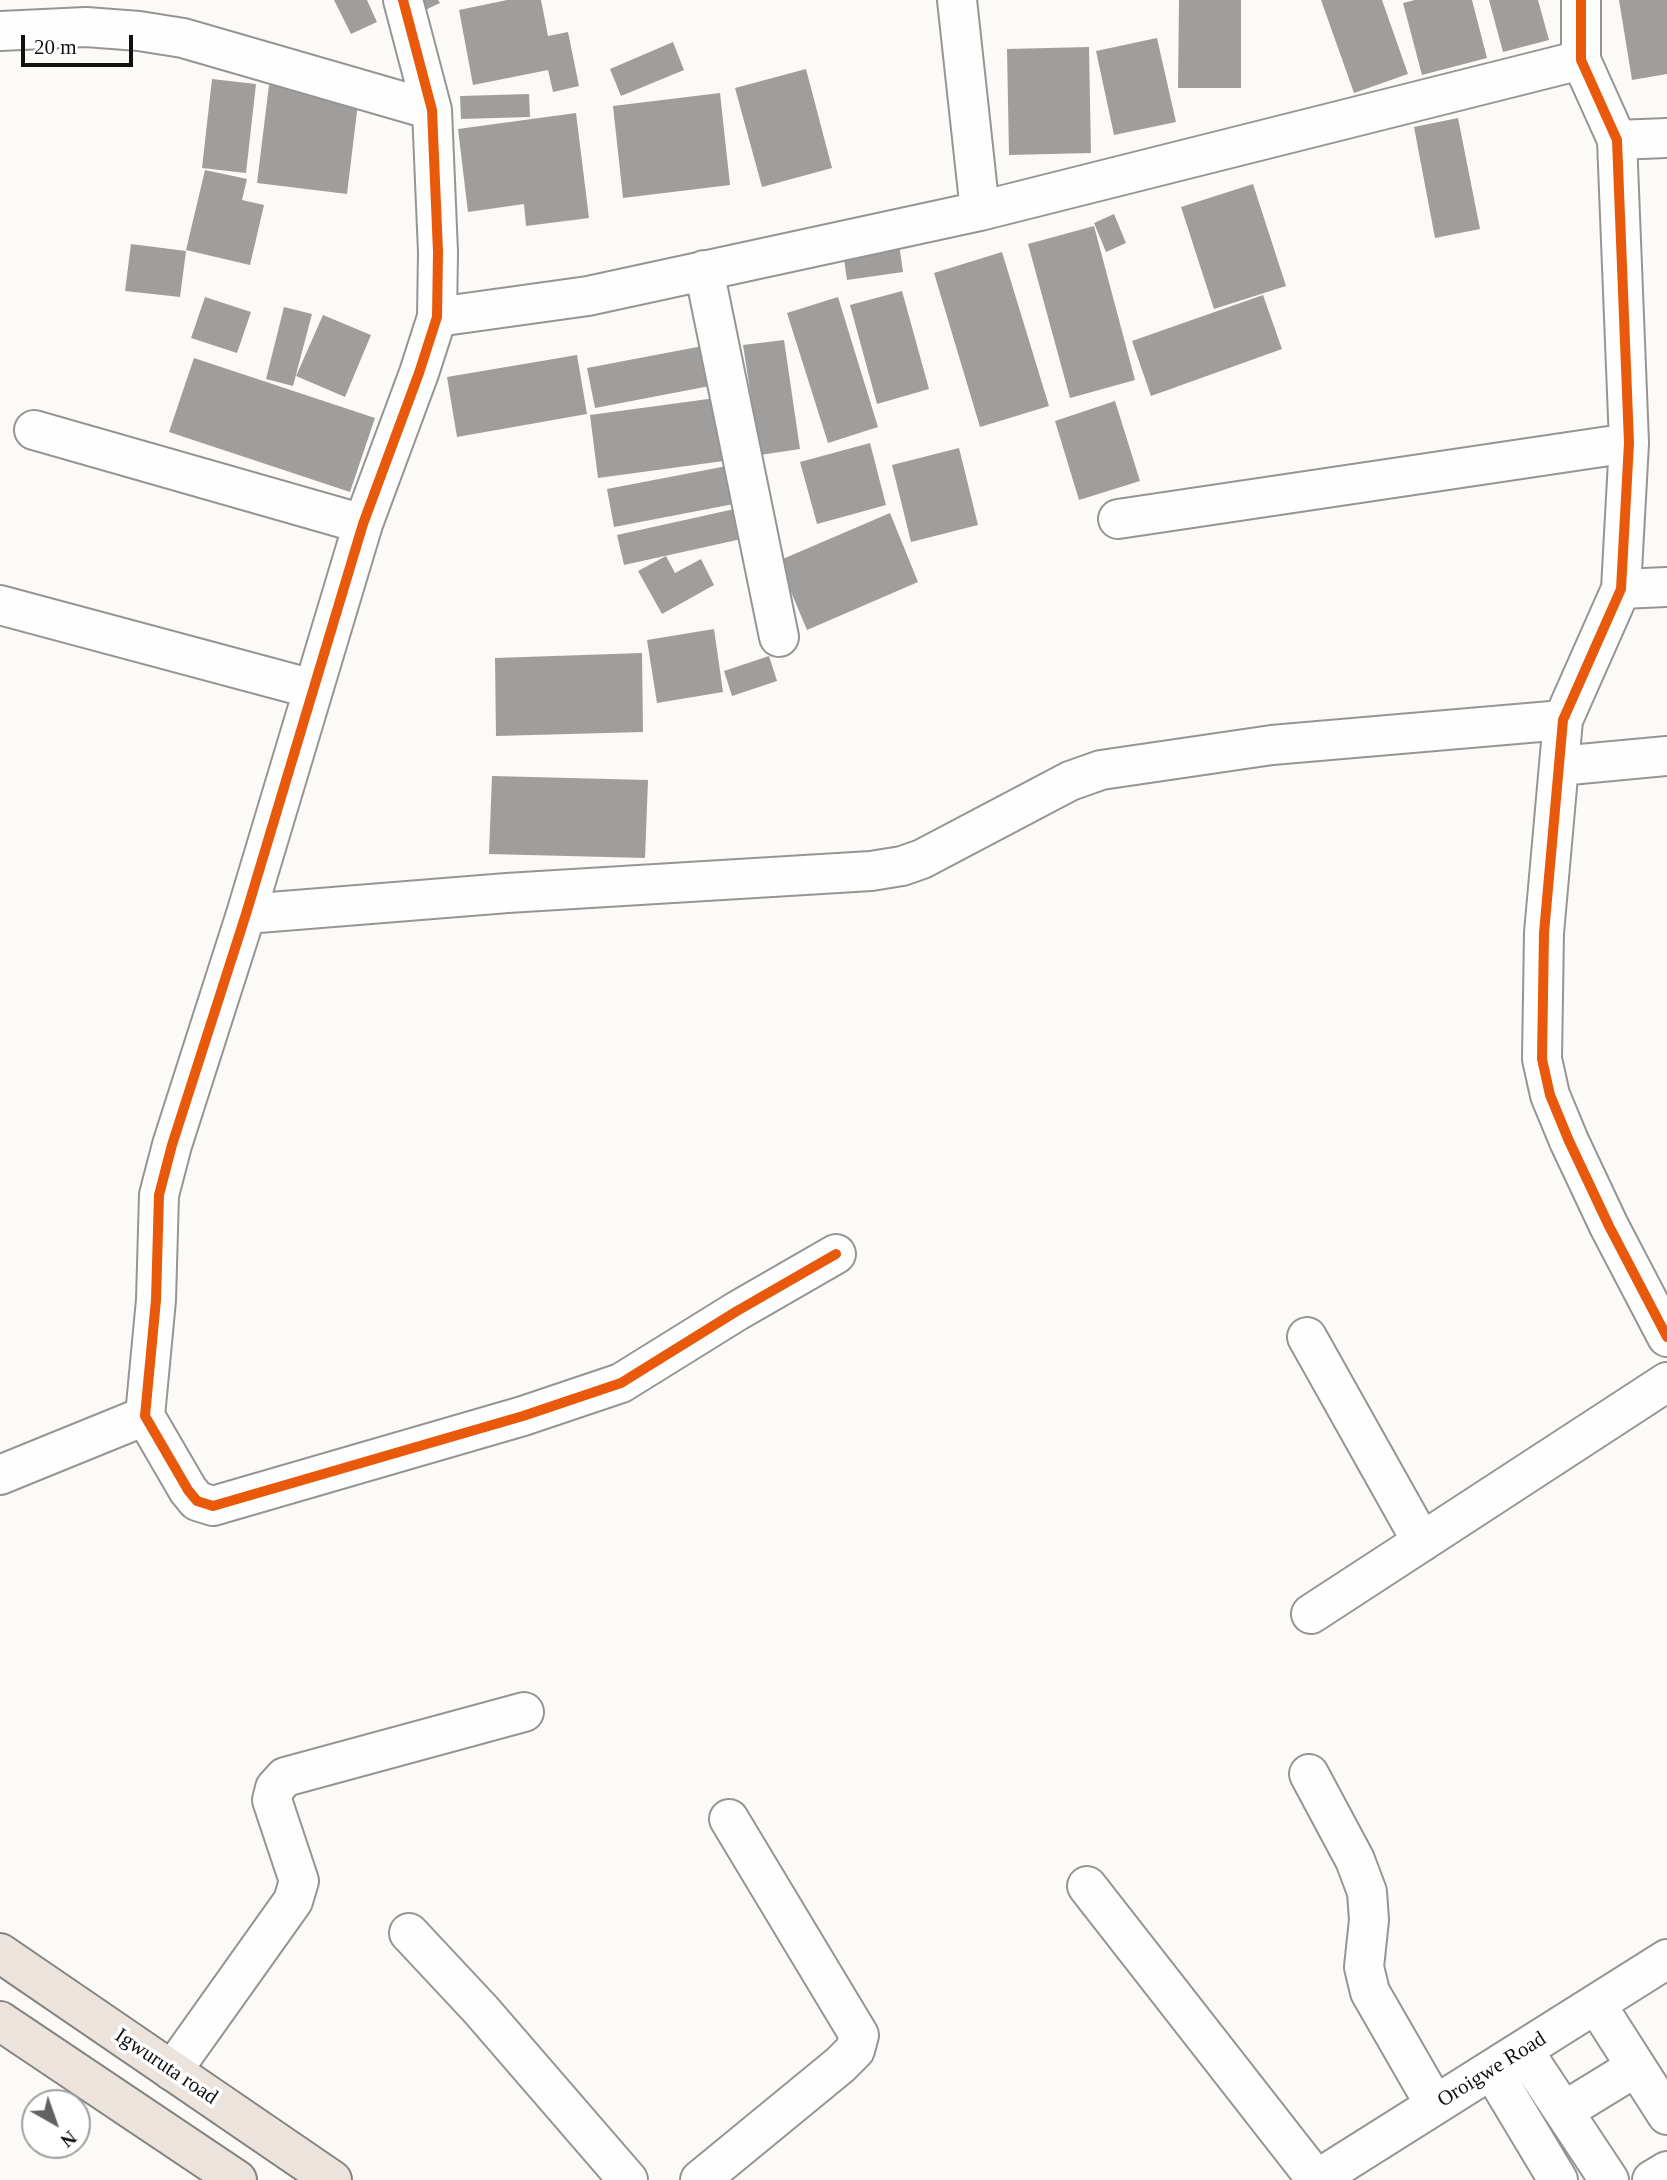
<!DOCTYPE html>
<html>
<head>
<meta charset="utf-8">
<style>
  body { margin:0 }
  #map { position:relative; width:1667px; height:2180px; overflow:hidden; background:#fcfaf7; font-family:"Times New Roman",serif }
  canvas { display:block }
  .north { position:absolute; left:21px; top:2089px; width:70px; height:70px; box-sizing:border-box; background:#fff; border:2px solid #9f9f9f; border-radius:50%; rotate:140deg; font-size:19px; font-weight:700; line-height:28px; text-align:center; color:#101010 }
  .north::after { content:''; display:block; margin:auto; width:24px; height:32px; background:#636261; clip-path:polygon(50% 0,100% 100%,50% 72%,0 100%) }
  .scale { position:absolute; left:21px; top:35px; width:112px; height:32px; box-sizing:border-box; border:4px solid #101010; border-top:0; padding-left:9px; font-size:21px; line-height:24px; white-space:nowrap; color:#101010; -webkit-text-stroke:5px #fff; paint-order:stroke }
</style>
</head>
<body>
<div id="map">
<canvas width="1667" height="2180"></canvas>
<div class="north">N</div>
<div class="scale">20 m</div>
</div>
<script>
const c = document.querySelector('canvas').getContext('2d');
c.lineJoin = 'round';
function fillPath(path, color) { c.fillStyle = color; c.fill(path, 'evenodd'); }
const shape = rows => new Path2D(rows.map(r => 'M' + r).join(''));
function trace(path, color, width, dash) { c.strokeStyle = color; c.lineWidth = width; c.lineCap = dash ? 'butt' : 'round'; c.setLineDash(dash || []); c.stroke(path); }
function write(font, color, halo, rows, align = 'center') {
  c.font = font + ' "Times New Roman",serif'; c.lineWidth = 7; c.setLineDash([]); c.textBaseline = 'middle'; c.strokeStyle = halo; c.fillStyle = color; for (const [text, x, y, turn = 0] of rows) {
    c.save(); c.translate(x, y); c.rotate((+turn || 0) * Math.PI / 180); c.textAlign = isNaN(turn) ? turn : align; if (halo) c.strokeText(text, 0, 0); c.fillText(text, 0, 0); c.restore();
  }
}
fillPath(shape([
  [334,0,367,0,377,22,351,34],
  [412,0,438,0,440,3,419,13],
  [507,0,541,0,548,36,568,32,579,86,553,92,548,70,473,85,459,10],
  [1179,0,1241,0,1241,88,1178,88],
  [1321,0,1382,0,1408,74,1354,93],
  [1415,0,1472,0,1487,58,1422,75,1403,3],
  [1489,0,1538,0,1549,40,1503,52],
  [1619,0,1667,0,1667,74,1632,80],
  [1157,38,1176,122,1114,135,1096,51],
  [673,42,684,70,621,96,610,69],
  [1089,47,1091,153,1009,155,1007,49],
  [806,69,832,168,762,187,735,88],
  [212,79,256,84,246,173,202,168],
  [269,85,359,95,347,194,257,183],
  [720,93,730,185,623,198,613,106],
  [529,94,530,117,461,119,460,96],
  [576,113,589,218,526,226,524,204,468,212,458,129],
  [1458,118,1480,229,1435,238,1414,127],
  [205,170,247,179,242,200,264,205,250,265,186,250],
  [1253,184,1286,286,1214,309,1181,207],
  [1114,214,1126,243,1106,252,1094,223],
  [1094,226,1135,380,1070,398,1028,244],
  [898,237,903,272,847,280,842,246],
  [131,244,186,251,180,297,125,291],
  [1002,252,1049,406,980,427,934,273],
  [902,291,929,389,877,404,850,305],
  [1263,295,1282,349,1151,396,1132,341],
  [205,297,251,312,237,353,191,338],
  [838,297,878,427,828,443,787,313],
  [284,307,312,314,293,386,266,379],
  [323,315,371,335,345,397,296,376],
  [784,340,800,449,760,455,743,345],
  [708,345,715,385,595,408,587,368],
  [577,355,587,414,457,437,447,377],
  [194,358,375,418,350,492,169,432],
  [723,397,731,460,598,478,590,415],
  [1115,401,1140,481,1079,500,1055,421],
  [870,443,886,505,817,524,800,462],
  [959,448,978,525,911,542,892,465],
  [732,465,739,503,614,527,607,489],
  [739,508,746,538,624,565,617,535],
  [890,513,918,582,807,630,778,561],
  [666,556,675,573,701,559,714,585,662,614,638,571],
  [714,629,723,692,657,703,647,640],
  [642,653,643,732,496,736,495,658],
  [769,656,777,681,732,696,724,671],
  [492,776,648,780,645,858,489,854]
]), '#a09e9c');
const minor = shape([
  [403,0,432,110,438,252,437,317,419,373,363,524,246,914,172,1145,159,1195,156,1300,145,1416,188,1490,197,1501,213,1506,523,1416,621,1383,737,1311,836,1254],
  [957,0,980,211],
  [1581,0,1581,60,1617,140,1629,443,1621,589,1563,720,1544,933,1542,1059,1550,1095,1569,1141,1609,1226,1667,1337],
  [0,31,86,27,139,31,183,38,432,110],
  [1617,140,1667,138],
  [704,270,779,637],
  [437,317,588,296,980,211,1581,60],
  [34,430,363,524],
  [1118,519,1629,443],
  [1621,589,1667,587],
  [0,605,313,689],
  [1559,766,1667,756],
  [246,914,507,893,871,871,902,866,922,859,1070,781,1101,770,1272,745,1563,720],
  [1307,1337,1422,1542],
  [0,1475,145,1416],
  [1311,1614,1667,1382],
  [1309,1774,1355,1860,1367,1892,1369,1920,1364,1967,1370,1992,1435,2105],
  [1087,1886,1316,2179],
  [409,1933,481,2010,628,2180],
  [1596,2004,1667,2115],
  [1523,2050,1609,2180],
  [1492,2070,1558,2180],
  [172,2071,293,1901,299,1881,272,1800,275,1788,285,1777,524,1712],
  [1564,2111,1636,2067],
  [700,2180,840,2065,855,2050,859,2035,729,1819],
  [1316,2180,1667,1959],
  [1652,2180,1667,2171]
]);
const major = shape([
  [0,1953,332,2180],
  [0,2021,237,2180]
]);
trace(minor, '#969594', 42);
trace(major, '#848381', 42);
trace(minor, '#fffefe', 38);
trace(major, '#ece4dc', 38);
trace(shape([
  [403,0,432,110,438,252,437,317,419,373,363,524,246,914,172,1145,159,1195,156,1300,145,1416,188,1490,197,1501,213,1506,523,1416,621,1383,737,1311,836,1254],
  [1581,0,1581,60,1617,140,1629,443,1621,589,1563,720,1544,933,1542,1059,1550,1095,1569,1141,1609,1226,1667,1337]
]), '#e8590c', 10);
write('21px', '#101010', '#fff', [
  ["Igwuruta road",166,2067,34],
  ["Oroigwe Road",1492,2070,-32]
]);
</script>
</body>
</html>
